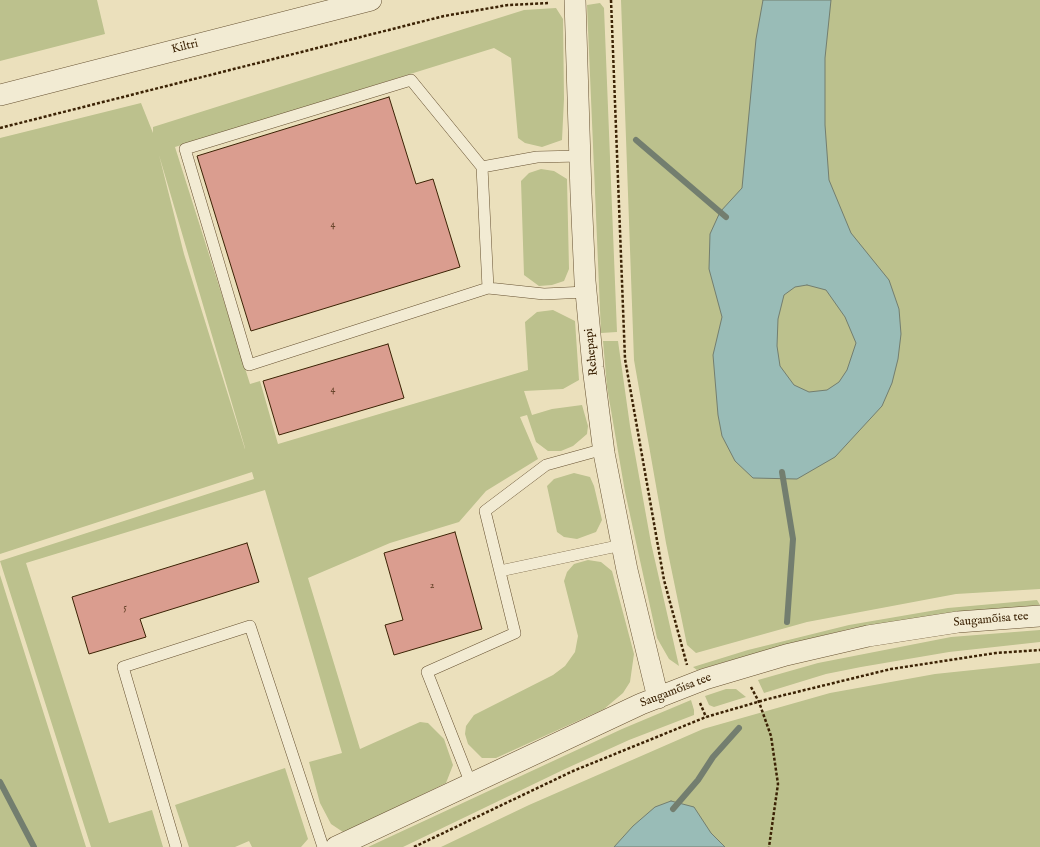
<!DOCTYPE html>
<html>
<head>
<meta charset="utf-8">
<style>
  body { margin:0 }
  canvas { display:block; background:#ebe0bc }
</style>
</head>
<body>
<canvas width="1040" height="847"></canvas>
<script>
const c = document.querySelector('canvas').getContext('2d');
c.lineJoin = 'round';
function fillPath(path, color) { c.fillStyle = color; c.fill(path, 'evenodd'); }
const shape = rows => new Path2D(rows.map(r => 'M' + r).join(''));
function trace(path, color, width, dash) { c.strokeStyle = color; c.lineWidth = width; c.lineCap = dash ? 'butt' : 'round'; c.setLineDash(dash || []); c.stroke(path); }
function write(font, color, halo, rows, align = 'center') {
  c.font = font + ' "IM FELL English",serif'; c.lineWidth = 3; c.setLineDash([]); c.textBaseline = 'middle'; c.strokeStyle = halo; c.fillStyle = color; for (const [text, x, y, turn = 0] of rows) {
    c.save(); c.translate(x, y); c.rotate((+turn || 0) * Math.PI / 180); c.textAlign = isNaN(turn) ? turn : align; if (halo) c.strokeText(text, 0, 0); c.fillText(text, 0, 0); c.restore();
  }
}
fillPath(shape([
  [0,0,97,0,105,34,0,61],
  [621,0,1040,0,1040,589,956,594,807,622,696,653,687,645,666,543,634,360],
  [600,3,604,8,617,332,601,333,587,5],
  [556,8,563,19,564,99,562,140,542,147,525,143,518,138,511,58,494,48,175,147,250,384,260,381,278,444,528,370,525,322,537,312,553,310,575,321,579,380,563,389,524,391,532,415,552,409,582,405,588,426,587,434,573,446,561,451,548,451,536,442,527,415,520,417,538,459,486,491,459,522,390,543,308,578,360,749,420,722,428,723,444,739,453,765,446,783,359,825,343,832,331,824,320,803,309,762,342,753,265,490,26,563,109,823,152,810,163,847,91,847,0,561,254,479,252,472,0,554,0,138,141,103,153,133,153,127,524,10],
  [159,155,245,448,245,449,184,254],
  [541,169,554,171,567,179,569,269,564,281,552,285,539,286,524,275,521,181,529,173],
  [603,341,618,341,630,426,651,543,679,666,669,659,657,638,625,492,607,387],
  [574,473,590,477,594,486,602,520,596,532,577,539,564,537,557,532,547,486,554,479],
  [588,560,601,562,612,571,634,654,630,682,623,693,604,709,496,758,482,758,468,744,465,734,466,726,474,715,553,675,565,666,575,652,578,636,564,581,567,572,574,564],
  [0,575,86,847,0,847],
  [1037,600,1040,605,945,614,853,628,784,645,697,670,693,667,748,650,849,625,948,608],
  [1040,630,1040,642,949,652,861,667,826,674,764,693,758,680,818,663,951,637],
  [1040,663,1040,847,441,847,529,805,703,729,830,693,935,674],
  [726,689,736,689,746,697,714,707,709,705,705,696],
  [691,700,694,710,694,715,629,740,565,769,403,847,368,847,622,729],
  [285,768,308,839,301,847,252,847,249,841,235,847,189,847,175,805]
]), '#bcc18d');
const water = shape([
  [763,0,831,0,825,58,825,125,829,180,851,233,889,280,899,309,901,334,898,359,892,383,882,406,835,457,797,479,753,478,735,461,722,436,718,415,713,355,722,317,709,269,710,234,720,212,742,188,756,39,763,0],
  [807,285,826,290,845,317,856,343,847,370,839,382,827,390,809,392,794,385,780,366,777,346,778,319,784,295,795,287,807,285],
  [671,801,694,807,711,833,725,847,614,847,633,826,655,807,671,801]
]);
fillPath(water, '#99bcb7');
trace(water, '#737e6f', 1);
trace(shape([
  [636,140,726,217],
  [782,472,793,539,787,622],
  [0,782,34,847],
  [673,809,698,780,713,757,739,728]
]), '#737e6f', 6);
const building = shape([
  [389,97,416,184,433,179,460,267,251,331,197,156,389,97],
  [388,344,404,398,279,435,263,381,388,344],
  [455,532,482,629,394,655,385,625,403,620,384,553,455,532],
  [247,543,259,582,140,619,146,637,89,654,72,597,247,543]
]);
fillPath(building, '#da9d8f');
trace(building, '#3b2204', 1);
const service = shape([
  [482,167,411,80,185,149,249,365,488,288,482,167,537,157,580,156],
  [488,288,544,294,586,292],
  [500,571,622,545],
  [471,784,427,672,515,633,485,511,546,465,604,449],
  [176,847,123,667,250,626,323,847]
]);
const minor = shape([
  [575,0,581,194,585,281,593,367,604,453,615,509,627,570,658,698],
  [0,95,371,0],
  [336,847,641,704,705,679,786,655,868,636,958,622,1040,616]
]);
trace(service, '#675232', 12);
trace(minor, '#675232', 22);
trace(shape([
  [611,0,625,359,664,580,687,665],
  [0,128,444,16,508,5,548,3],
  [751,687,759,702,771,736,778,784,769,847],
  [700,703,706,717],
  [414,847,573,771,706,717,768,699,891,669,996,653,1040,650]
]), '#3b2204', 2.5, [3, 2]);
trace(service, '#f2ebd3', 11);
trace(minor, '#f2ebd3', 21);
write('10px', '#634127', null, [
  ["4",333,225],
  ["4",333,390],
  ["2",432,586],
  ["5",125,608]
]);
write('12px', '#3b2204', '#f2ebd3', [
  ["Kiltri",185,47,-14],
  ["Rehepapi",592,352,-96],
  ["Saugamõisa tee",991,620,-5],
  ["Saugamõisa tee",676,691,-21]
]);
</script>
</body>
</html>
